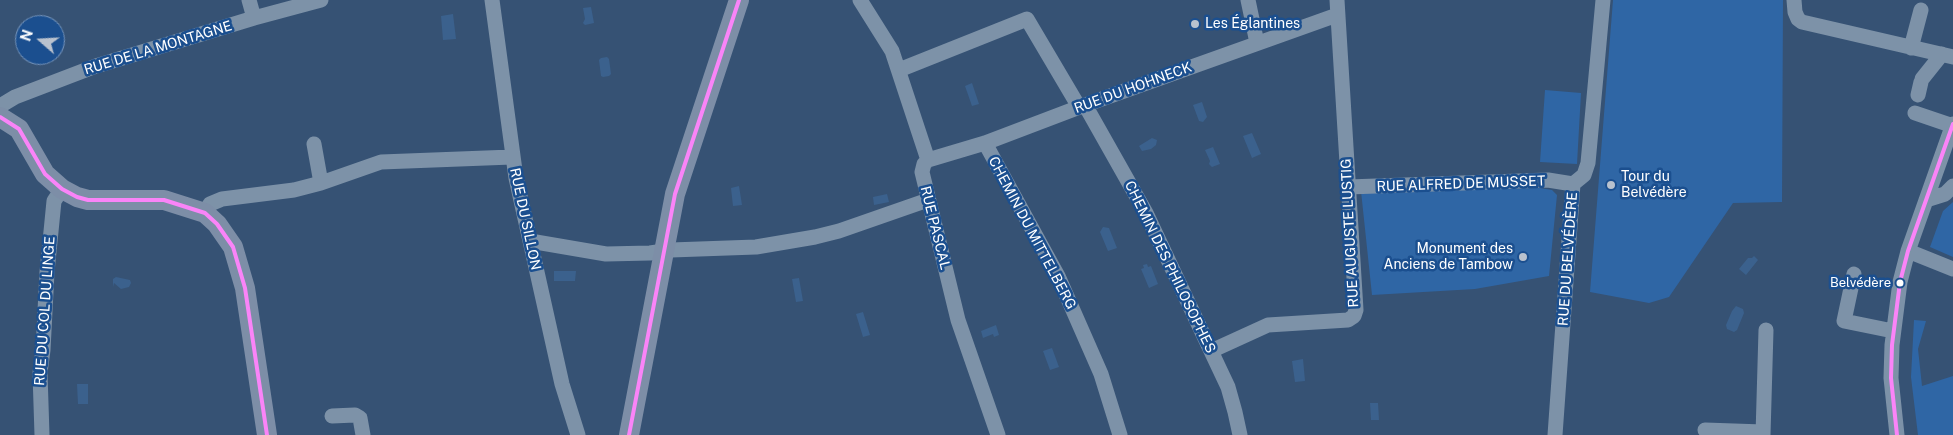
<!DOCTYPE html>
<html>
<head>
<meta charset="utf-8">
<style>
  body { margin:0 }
  #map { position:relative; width:1953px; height:435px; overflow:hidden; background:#365274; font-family:"Public Sans",sans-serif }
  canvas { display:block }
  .north { position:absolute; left:15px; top:15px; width:50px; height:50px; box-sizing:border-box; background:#1b4f8f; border:1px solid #7695bc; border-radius:50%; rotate:289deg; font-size:14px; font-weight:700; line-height:20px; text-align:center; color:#fff }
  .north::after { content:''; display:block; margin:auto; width:18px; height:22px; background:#b9c2ce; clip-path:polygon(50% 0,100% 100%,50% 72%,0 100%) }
</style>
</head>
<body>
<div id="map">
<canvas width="1953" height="435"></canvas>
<div class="north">N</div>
</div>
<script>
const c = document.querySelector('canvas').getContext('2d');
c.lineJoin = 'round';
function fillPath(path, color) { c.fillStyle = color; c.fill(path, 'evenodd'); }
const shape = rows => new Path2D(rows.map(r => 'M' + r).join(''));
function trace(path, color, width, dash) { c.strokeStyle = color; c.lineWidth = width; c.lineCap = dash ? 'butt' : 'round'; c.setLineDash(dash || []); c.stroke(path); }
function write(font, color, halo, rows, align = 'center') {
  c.font = font + ' "Public Sans",sans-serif'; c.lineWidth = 5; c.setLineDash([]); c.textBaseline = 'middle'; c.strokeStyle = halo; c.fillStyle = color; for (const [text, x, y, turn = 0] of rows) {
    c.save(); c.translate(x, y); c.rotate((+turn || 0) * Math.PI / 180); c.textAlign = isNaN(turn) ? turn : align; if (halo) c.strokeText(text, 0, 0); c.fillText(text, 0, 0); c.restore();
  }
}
fillPath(shape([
  [1613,0,1783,0,1782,202,1733,203,1669,297,1649,303,1590,292],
  [1545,90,1581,93,1577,164,1540,162],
  [1540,188,1552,190,1557,195,1549,276,1475,289,1372,295,1361,191],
  [1953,202,1953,257,1930,247,1943,211],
  [1914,320,1926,321,1918,349,1922,386,1953,376,1953,435,1918,435,1911,377]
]), '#2f66a5');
fillPath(shape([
  [591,7,594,23,585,25,583,23,585,19,583,8],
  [453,14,456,39,443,40,441,16],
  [607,57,609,59,611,74,609,76,603,77,601,76,599,60,601,58],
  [972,83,979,104,972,106,965,86],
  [1202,102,1207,117,1203,122,1199,121,1193,105],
  [1252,133,1261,154,1252,158,1243,136],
  [1152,138,1157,140,1156,145,1151,149,1142,151,1139,146],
  [1213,147,1220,164,1212,167,1209,164,1210,161,1205,150],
  [739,186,742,205,733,206,731,188],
  [887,194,889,202,874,205,873,197],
  [1103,227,1109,228,1117,248,1108,251,1100,232],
  [1754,256,1758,260,1746,275,1739,269,1748,258,1752,258],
  [1147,264,1148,267,1151,266,1158,284,1149,288,1141,269,1144,268,1143,265],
  [554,271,576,271,575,281,554,281],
  [116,277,130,280,131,283,129,287,121,289,114,283,113,287,113,279],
  [799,278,803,301,796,302,792,279],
  [1736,306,1743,309,1744,313,1737,330,1734,332,1727,329,1726,325,1732,311],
  [863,312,870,335,863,337,856,314],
  [996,325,999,335,994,337,993,334,983,338,981,331],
  [1052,348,1059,367,1050,370,1043,351],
  [1303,359,1305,381,1295,382,1292,361],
  [77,384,88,384,88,404,78,404],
  [1370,403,1378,403,1379,420,1371,420]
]), '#3b618d');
trace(shape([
  [249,0,254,18],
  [492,0,516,178,562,384,578,435],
  [860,0,892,51,928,160],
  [1248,0,1257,43],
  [1794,0,1795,12,1798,19,1802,22,1953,57],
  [1911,48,1921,10],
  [899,70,1027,19,1079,107],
  [1922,79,1942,54],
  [1918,95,1921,82],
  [1085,105,1146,213,1211,351,1228,387,1235,412,1240,435],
  [0,106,15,97,96,66,254,18,321,0],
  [1915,113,1953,126],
  [985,143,1058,276,1101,374,1120,435],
  [314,144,321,183],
  [928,160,985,143,1085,105,1337,15],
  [928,160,924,164,922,172,958,320,998,435],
  [1573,184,1584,175,1588,163,1603,0],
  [1348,187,1548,180,1573,184],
  [1926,200,1945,194,1953,186],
  [205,213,210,204,222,199,294,190,321,183,381,162,512,157],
  [530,241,606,254,650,253,671,250,756,247,815,237,839,231,928,200],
  [1908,251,1953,269],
  [1854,274,1844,321,1893,331],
  [1211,351,1268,325,1348,320,1354,316,1356,310,1337,0],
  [332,416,355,415,360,418,363,435],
  [1705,430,1763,432],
  [42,435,40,373,43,350,47,272,54,201,62,189],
  [1555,435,1573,184],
  [1763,435,1766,330],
  [1897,435,1891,378,1892,345,1900,282,1908,251,1953,124]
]), '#7d92a8', 15);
trace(shape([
  [0,117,19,129,45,174,62,189,77,197,88,200,164,200,205,213,217,224,233,247,245,288,267,435],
  [629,435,675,194,739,0]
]), '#7d8ea7', 20);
trace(shape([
  [0,117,19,129,45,174,62,189,77,197,88,200,164,200,205,213,217,224,233,247,245,288,267,435],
  [629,435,675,194,739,0],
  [1897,435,1891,378,1892,345,1900,282,1908,251,1953,124]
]), '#fa84f8', 4);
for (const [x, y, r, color] of [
  [1195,24,5,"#b9c2ce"],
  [1611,185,5,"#b9c2ce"],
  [1523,257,5,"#b9c2ce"],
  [1900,283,4.5,"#fff"]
]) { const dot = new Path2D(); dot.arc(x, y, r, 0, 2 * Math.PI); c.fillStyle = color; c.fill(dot); trace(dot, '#1b4f8f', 2); }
write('13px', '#fff', '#1b4f8f', [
  ["Belvédère",1891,283]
], 'right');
write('14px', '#fff', '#1b4f8f', [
  ["Les Églantines",1205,24],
  ["Tour du",1621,177],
  ["Belvédère",1621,193],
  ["Monument des",1513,249,"right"],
  ["Anciens de Tambow",1513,265,"right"]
], 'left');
write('14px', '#fff', '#1b4f8f', [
  ["RUE DE LA MONTAGNE",158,48,-17],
  ["RUE DU HOHNECK",1133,88,-20],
  ["RUE ALFRED DE MUSSET",1461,184,-2],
  ["RUE DU SILLON",525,219,78],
  ["RUE PASCAL",935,228,76],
  ["CHEMIN DU MITTELBERG",1032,233,62],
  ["RUE AUGUSTE LUSTIG",1350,233,-93],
  ["RUE DU BELVÉDÈRE",1568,259,-86],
  ["CHEMIN DES PHILOSOPHES",1170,267,64],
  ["RUE DU COL DU LINGE",45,311,-86]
]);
</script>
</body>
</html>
